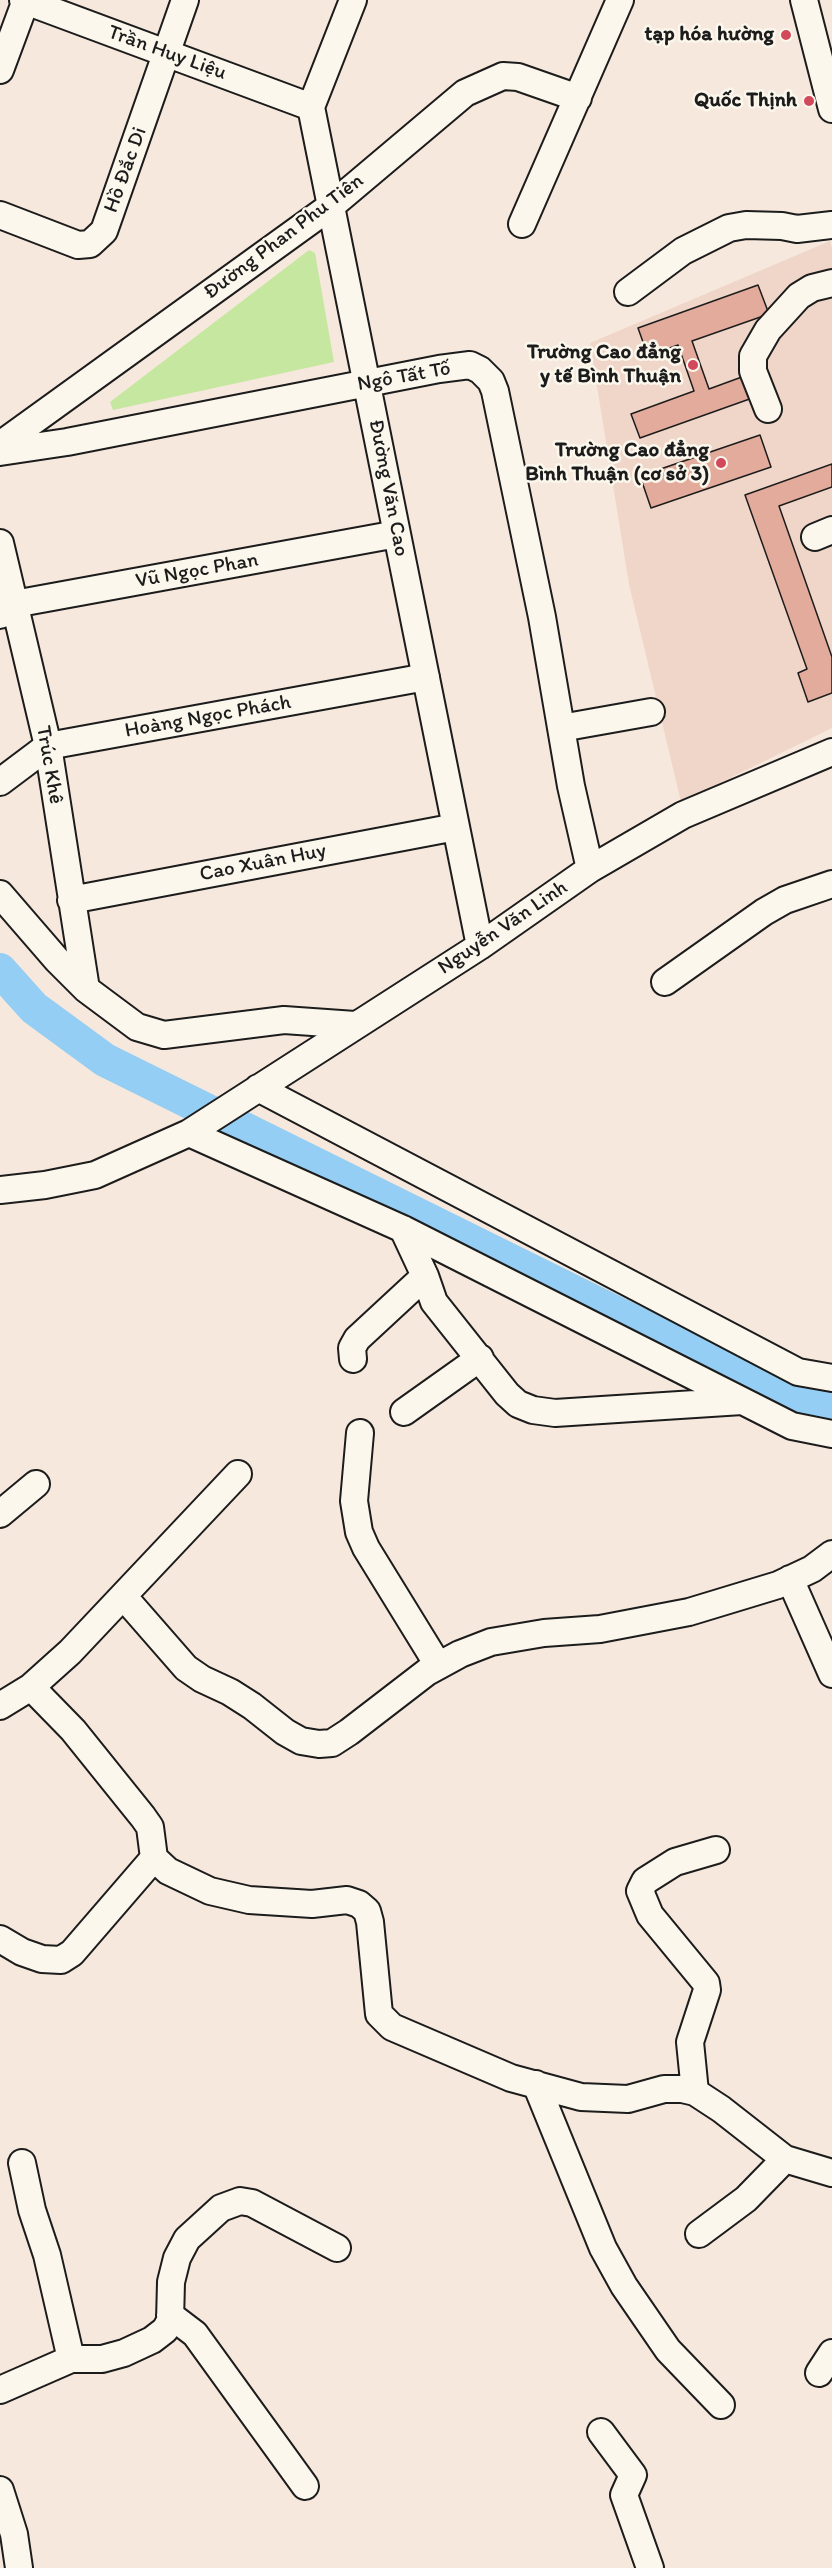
<!DOCTYPE html>
<html>
<head>
<meta charset="utf-8">
<style>
  body { margin:0 }
  canvas { display:block; background:#f6e8dc }
</style>
</head>
<body>
<canvas width="832" height="2568"></canvas>
<script>
const c = document.querySelector('canvas').getContext('2d');
c.lineJoin = 'round';
function fillPath(path, color) { c.fillStyle = color; c.fill(path, 'evenodd'); }
const shape = rows => new Path2D(rows.map(r => 'M' + r).join(''));
function trace(path, color, width, dash) { c.strokeStyle = color; c.lineWidth = width; c.lineCap = dash ? 'butt' : 'round'; c.setLineDash(dash || []); c.stroke(path); }
function write(font, color, halo, rows, align = 'center') {
  c.font = font + ' Itim,sans-serif'; c.lineWidth = 5; c.setLineDash([]); c.textBaseline = 'middle'; c.strokeStyle = halo; c.fillStyle = color; for (const [text, x, y, turn = 0] of rows) {
    c.save(); c.translate(x, y); c.rotate((+turn || 0) * Math.PI / 180); c.textAlign = isNaN(turn) ? turn : align; if (halo) c.strokeText(text, 0, 0); c.fillText(text, 0, 0); c.restore();
  }
}
fillPath(shape([
  [830,241,832,248,832,728,681,802,629,584,590,343]
]), '#f0d6c8');
fillPath(shape([
  [309,250,315,253,334,362,113,410,110,402]
]), '#c6e79f');
trace(shape([
  [0,970,34,1008,105,1060,707,1358,813,1403,832,1407]
]), '#95cef4', 34);
const building = shape([
  [758,285,769,314,692,341,709,389,750,374,758,396,640,438,631,414,694,391,678,345,648,356,638,328,758,285],
  [760,435,771,467,651,508,640,476,760,435],
  [832,464,832,487,779,506,832,657,832,693,808,702,798,673,807,669,745,495,832,464]
]);
fillPath(building, '#e3ab9b');
trace(building, '#1c1c1c', 1.5);
const minor = shape([
  [23,0,311,107],
  [353,0,311,107,480,946],
  [804,0,832,109],
  [0,70,26,0],
  [0,215,78,245,90,244,104,231,185,0],
  [522,224,620,0],
  [628,292,683,251,729,228,746,225,782,226,797,229,832,225],
  [768,409,753,371,753,356,768,330,799,296,812,288,832,283],
  [0,445,331,206,465,93,503,76,518,77,578,98],
  [0,452,67,442,439,369,470,365,480,370,491,381,495,391,542,617,571,786,590,869],
  [815,537,832,530],
  [0,543,48,746,86,989],
  [0,615,14,604,397,534],
  [561,728,651,712],
  [0,782,48,746,426,677],
  [0,894,57,960,86,989,137,1027,164,1035,284,1020,355,1025],
  [71,900,456,827],
  [665,982,764,912,785,900,832,884],
  [258,1088,798,1372,832,1378],
  [189,1133,403,1229,792,1426,832,1434],
  [0,1190,45,1185,95,1175,189,1133,480,946,590,869,683,815,832,752],
  [403,1229,425,1276,434,1302,507,1394,518,1404,533,1410,555,1413,742,1401],
  [353,1359,352,1348,357,1339,425,1276],
  [404,1412,480,1358],
  [360,1433,354,1501,359,1532,366,1548,438,1665],
  [0,1514,36,1484],
  [790,1579,832,1674],
  [124,1597,186,1668,202,1679,230,1692,252,1706,285,1732,301,1741,319,1744,332,1743,349,1732,427,1672,460,1654,491,1642,544,1633,600,1629,689,1612,778,1585,812,1569,832,1554],
  [31,1687,73,1730,143,1817,150,1827,154,1858,168,1871,210,1891,249,1900,312,1904,347,1900,359,1904,367,1911,370,1922,379,2014,392,2027,511,2078,581,2097,628,2099,664,2089,682,2089,695,2092,721,2109,785,2159,832,2173],
  [0,1706,31,1687,70,1652,238,1474],
  [0,1939,22,1952,42,1959,61,1960,72,1953,154,1858],
  [536,2084,603,2248,624,2286,668,2350,721,2405],
  [695,2092,690,2042,707,1990,706,1983,650,1915,640,1891,645,1881,675,1862,716,1850],
  [22,2163,32,2210,47,2255,71,2359],
  [699,2234,746,2199,785,2159],
  [170,2315,195,2334,305,2486],
  [819,2373,832,2353],
  [0,2390,71,2359,102,2359,124,2353,152,2340,165,2330,170,2321,171,2282,177,2258,187,2239,221,2208,240,2201,252,2203,337,2248],
  [601,2432,633,2475,624,2495,650,2568],
  [0,2490,14,2534,19,2568]
]);
trace(minor, '#1c1c1c', 30);
trace(minor, '#fbf7ec', 26);
for (const [x, y, r, color] of [
  [786,35,6,"#d1495b"],
  [809,101,6,"#d1495b"],
  [693,365,6,"#d1495b"],
  [721,463,6,"#d1495b"]
]) { const dot = new Path2D(); dot.arc(x, y, r, 0, 2 * Math.PI); c.fillStyle = color; c.fill(dot); trace(dot, '#fbf7ec', 2); }
write('bold 21px', '#1c1c1c', '#fbf7ec', [
  ["tạp hóa hường",774,35],
  ["Quốc Thịnh",797,101],
  ["Trường Cao đẳng",681,353],
  ["y tế Bình Thuận",681,377],
  ["Trường Cao đẳng",709,451],
  ["Bình Thuận (cơ sở 3)",709,475]
], 'right');
write('21px', '#1c1c1c', '#fbf7ec', [
  ["Trần Huy Liệu",167,53,20],
  ["Hồ Đắc Di",126,170,-70],
  ["Đường Phan Phu Tiên",284,237,-37],
  ["Ngô Tất Tố",404,377,-10],
  ["Đường Văn Cao",388,488,79],
  ["Vũ Ngọc Phan",197,571,-10],
  ["Hoàng Ngọc Phách",208,717,-10],
  ["Trúc Khê",49,765,80],
  ["Cao Xuân Huy",263,863,-11],
  ["Nguyễn Văn Linh",503,928,-34]
]);
</script>
</body>
</html>
